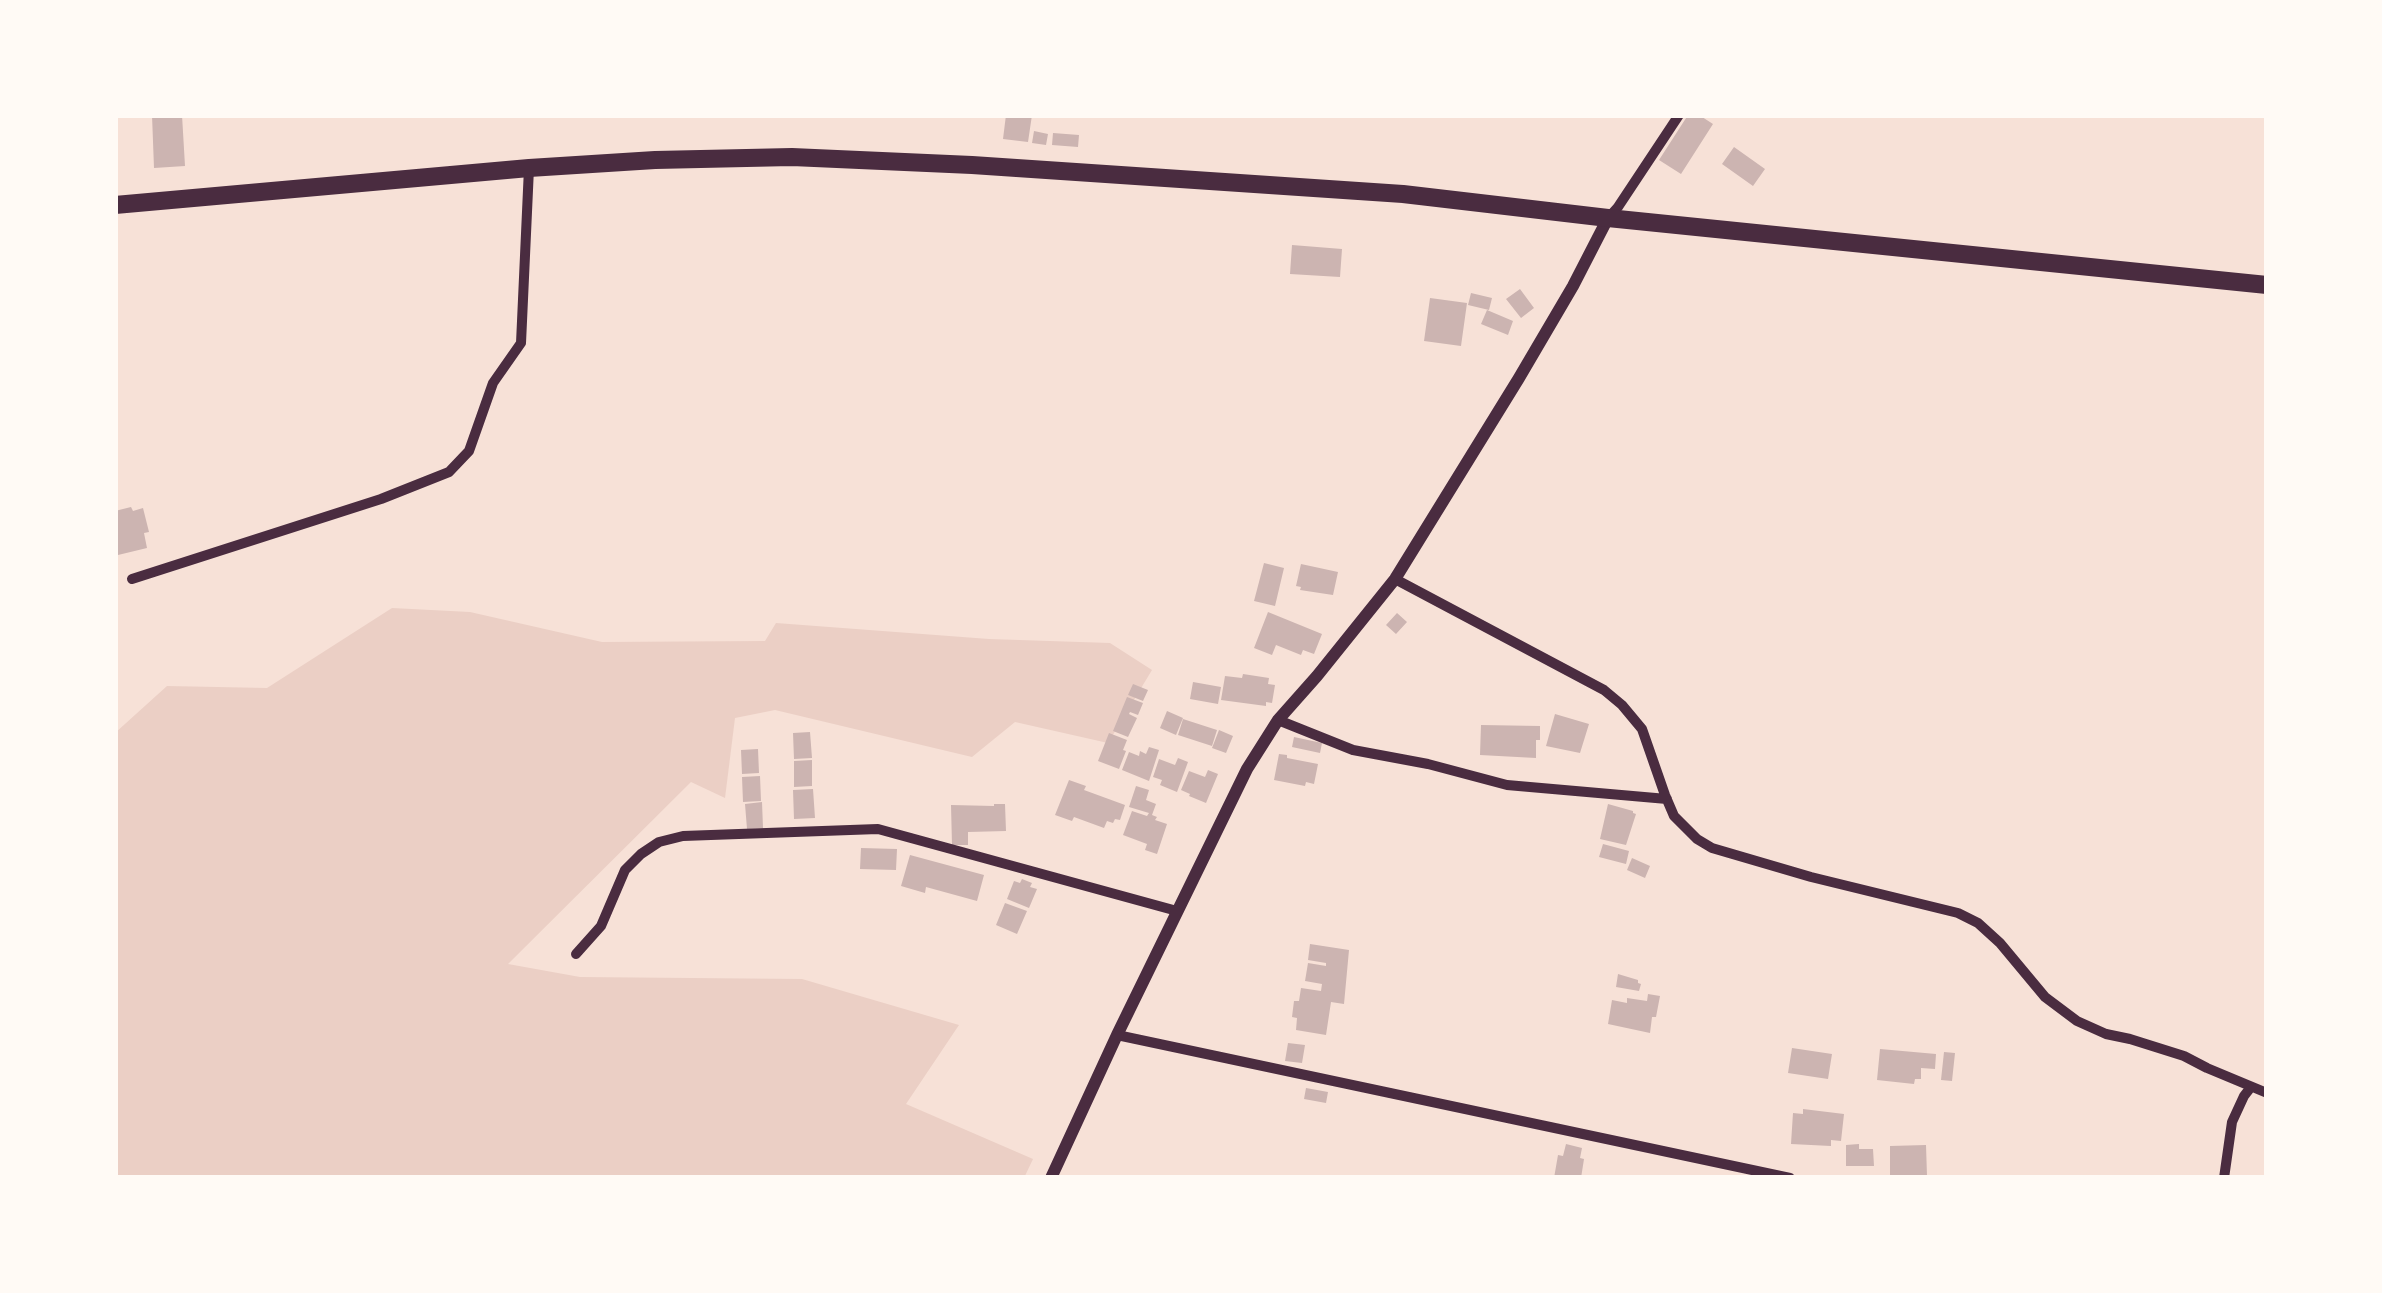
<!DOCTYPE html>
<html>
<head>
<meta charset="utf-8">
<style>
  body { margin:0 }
  #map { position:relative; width:2382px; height:1293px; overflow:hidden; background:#f7e1d7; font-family:Figtree,sans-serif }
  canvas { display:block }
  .frame { position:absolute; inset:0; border:118px solid #fffaf5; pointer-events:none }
</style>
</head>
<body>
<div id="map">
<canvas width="2382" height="1293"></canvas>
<div class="frame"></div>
</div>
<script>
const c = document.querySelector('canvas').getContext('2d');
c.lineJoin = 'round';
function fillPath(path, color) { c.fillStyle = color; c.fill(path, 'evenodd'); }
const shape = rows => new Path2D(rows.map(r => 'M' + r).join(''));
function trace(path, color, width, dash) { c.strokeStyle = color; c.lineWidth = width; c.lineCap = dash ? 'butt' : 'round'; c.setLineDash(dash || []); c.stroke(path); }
fillPath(shape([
  [392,608,470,612,602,642,765,641,776,623,989,639,1110,643,1152,670,1108,743,1015,722,972,757,775,710,735,718,725,798,691,782,508,964,580,977,802,979,959,1025,906,1104,1033,1159,1024,1178,115,1178,115,733,167,686,267,688]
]), '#ebcfc5');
fillPath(shape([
  [152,115,182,115,185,166,154,168],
  [1006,115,1032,115,1028,142,1003,139],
  [1688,115,1699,115,1713,124,1681,174,1659,160],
  [1034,131,1048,134,1046,145,1032,143],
  [1053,133,1079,135,1078,147,1052,145],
  [1734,147,1765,169,1753,186,1722,164],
  [1292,245,1342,249,1340,277,1290,274],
  [1520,289,1534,308,1521,318,1506,299],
  [1471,293,1492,298,1489,310,1468,305],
  [1430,298,1467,303,1461,346,1424,341],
  [1487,310,1513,321,1508,335,1481,324],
  [131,507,133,511,143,508,149,532,144,533,147,548,118,555,115,544,115,511],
  [1264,563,1284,568,1275,606,1254,601],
  [1301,564,1338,572,1333,595,1300,590,1301,587,1296,586],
  [1268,612,1322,634,1314,654,1303,650,1301,655,1276,645,1272,655,1254,648],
  [1397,613,1407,622,1396,634,1386,625],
  [1243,674,1269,678,1268,684,1275,685,1272,703,1266,702,1266,706,1221,700,1225,676,1242,678],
  [1193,682,1221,687,1218,704,1190,699],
  [1133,684,1148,690,1143,701,1128,695],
  [1127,697,1143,703,1138,715,1130,712,1129,714,1137,718,1128,737,1113,731],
  [1167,711,1183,718,1176,735,1160,728],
  [1555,714,1589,724,1580,753,1546,746],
  [1183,719,1217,730,1212,746,1178,735],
  [1481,725,1540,726,1540,740,1536,740,1536,758,1480,755],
  [1219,730,1233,736,1226,753,1212,748],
  [810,732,812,758,794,759,793,733],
  [1109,733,1127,740,1123,750,1126,751,1119,769,1098,761],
  [1294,737,1322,743,1320,753,1292,747],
  [1149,747,1159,750,1149,781,1122,770,1129,752,1139,756,1140,751,1146,754],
  [758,749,759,773,742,774,741,750],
  [1279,754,1287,755,1287,758,1318,764,1314,784,1306,782,1305,786,1274,780],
  [1178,758,1188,762,1177,792,1160,785,1162,780,1153,777,1159,759,1175,765],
  [812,760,812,786,794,787,794,761],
  [1208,770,1218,774,1206,803,1189,796,1190,794,1181,790,1189,771,1205,777],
  [760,776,761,801,743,802,742,777],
  [1069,780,1086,786,1084,790,1125,805,1120,820,1115,819,1113,823,1107,821,1104,828,1074,817,1072,821,1055,815],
  [1136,786,1149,790,1146,800,1156,804,1152,815,1157,817,1155,820,1167,824,1157,854,1145,850,1147,844,1123,835,1132,811,1147,816,1149,813,1129,807],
  [813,789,815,818,794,819,793,790],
  [762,802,763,828,747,829,745,804],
  [994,804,1005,804,1006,831,968,832,968,845,952,845,951,805,994,806],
  [1608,804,1633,811,1633,813,1636,814,1626,845,1600,839],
  [1603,844,1629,851,1626,864,1599,857],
  [861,848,897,849,896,870,860,869],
  [910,855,984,875,977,901,926,887,925,893,901,886],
  [1632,858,1650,866,1645,878,1627,870],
  [1022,879,1032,883,1030,887,1037,889,1029,908,1007,899,1014,881,1020,883],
  [1005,903,1027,911,1017,934,996,925],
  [1310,944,1349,950,1344,1004,1331,1002,1326,1035,1296,1030,1297,1018,1292,1017,1294,1001,1299,1001,1301,988,1321,991,1322,984,1305,981,1308,963,1326,966,1326,963,1308,960],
  [1618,974,1638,980,1638,983,1641,984,1639,991,1616,987],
  [1648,994,1660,996,1656,1017,1652,1017,1650,1033,1608,1024,1612,1000,1627,1003,1627,998,1647,1001],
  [1288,1043,1305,1045,1302,1063,1285,1061],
  [1792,1048,1832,1054,1828,1079,1788,1073],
  [1880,1049,1936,1054,1935,1069,1921,1068,1921,1079,1915,1079,1914,1084,1877,1080],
  [1944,1052,1955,1053,1952,1081,1941,1080],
  [1306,1088,1328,1092,1326,1103,1304,1099],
  [1803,1109,1844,1114,1841,1141,1831,1140,1831,1146,1791,1144,1793,1113,1803,1114],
  [1566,1144,1582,1148,1580,1158,1584,1159,1581,1178,1554,1178,1558,1155,1563,1156],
  [1859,1144,1859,1149,1873,1149,1874,1166,1846,1166,1846,1145],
  [1926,1145,1927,1176,1890,1177,1890,1146]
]), '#ccb4b1');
trace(shape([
  [1609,217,1618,207,1679,115],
  [132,579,381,499,449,472,469,451,493,383,521,343,529,168],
  [1395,579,1604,690,1622,705,1642,729,1665,795,1674,816,1697,839,1712,848,1811,877,1958,913,1978,923,2000,943,2045,997,2077,1021,2106,1034,2130,1039,2184,1056,2207,1068,2267,1093],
  [1278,720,1353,750,1428,764,1507,785,1667,799],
  [576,954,601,926,625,870,641,854,659,842,683,836,878,829,1177,911],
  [1117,1035,1790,1178],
  [2224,1178,2232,1122,2244,1096,2251,1087]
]), '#4a2c40', 10);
trace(shape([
  [1051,1178,1117,1035,1247,769,1278,720,1317,676,1395,579,1519,378,1573,286,1608,218]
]), '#4a2c40', 12);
trace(shape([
  [115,205,529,168,655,160,792,157,972,165,1403,194,1608,218,2267,285]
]), '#4a2c40', 18);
</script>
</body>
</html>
